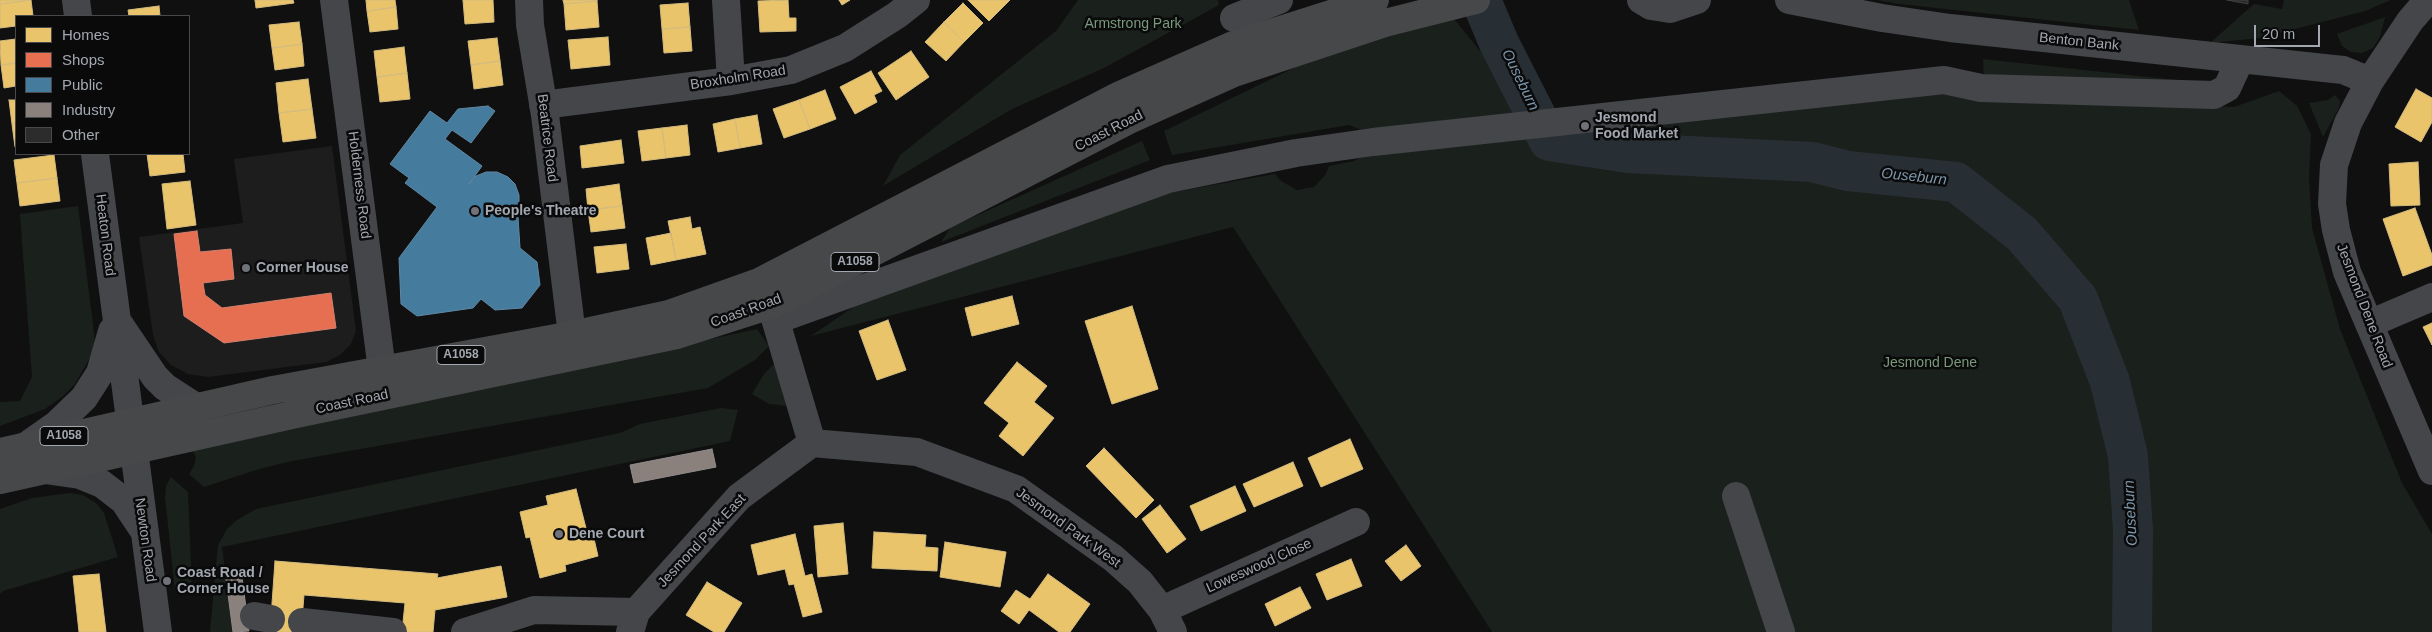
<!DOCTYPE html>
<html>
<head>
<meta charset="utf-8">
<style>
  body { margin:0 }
  #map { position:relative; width:2432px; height:632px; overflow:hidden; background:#101010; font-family:Helvetica,sans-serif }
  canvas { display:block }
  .legend { position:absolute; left:15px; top:15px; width:175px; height:140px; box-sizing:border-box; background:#0a0a0b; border:1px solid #47494d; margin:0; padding:6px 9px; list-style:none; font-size:15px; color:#a2a7b0 }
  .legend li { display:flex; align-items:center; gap:10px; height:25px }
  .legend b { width:25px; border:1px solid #47494d }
  .scale { position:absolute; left:2254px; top:25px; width:66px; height:22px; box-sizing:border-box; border:2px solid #a2a7b0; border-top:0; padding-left:6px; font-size:15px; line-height:18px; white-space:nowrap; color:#a2a7b0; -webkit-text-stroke:4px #0a0a0b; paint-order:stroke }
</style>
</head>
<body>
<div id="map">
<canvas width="2432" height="632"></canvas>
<ul class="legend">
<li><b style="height:14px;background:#e9c46a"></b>Homes</li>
<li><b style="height:14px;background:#e76f51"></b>Shops</li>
<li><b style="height:14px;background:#457b9d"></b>Public</li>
<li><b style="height:14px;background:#8a817c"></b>Industry</li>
<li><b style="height:14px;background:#2c2c2c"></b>Other</li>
</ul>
<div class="scale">20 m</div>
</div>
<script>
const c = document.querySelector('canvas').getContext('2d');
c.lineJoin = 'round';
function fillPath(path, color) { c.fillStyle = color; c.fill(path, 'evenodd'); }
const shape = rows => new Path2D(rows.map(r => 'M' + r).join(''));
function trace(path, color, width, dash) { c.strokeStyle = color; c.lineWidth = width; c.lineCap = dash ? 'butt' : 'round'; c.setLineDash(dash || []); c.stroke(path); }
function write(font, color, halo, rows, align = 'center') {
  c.font = font + ' Helvetica,sans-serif'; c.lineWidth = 5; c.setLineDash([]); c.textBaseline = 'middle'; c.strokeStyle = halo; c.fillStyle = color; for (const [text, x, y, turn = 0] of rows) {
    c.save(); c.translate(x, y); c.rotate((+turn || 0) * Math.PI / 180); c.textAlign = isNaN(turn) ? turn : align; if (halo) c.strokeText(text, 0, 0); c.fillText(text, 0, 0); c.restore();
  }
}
fillPath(shape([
  [332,146,356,331,351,344,340,355,326,362,208,377,188,374,171,365,159,352,153,335,139,237,243,223,234,159]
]), '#1d1d1e');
fillPath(shape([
  [1078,0,1218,0,1219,5,1104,68,1012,109,883,186,900,155,1056,31],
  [1877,0,2129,0,2139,30,1899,4],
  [2284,0,2391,0,2365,11,2260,38,2210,43,2254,4,2282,9],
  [2385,17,2380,37,2373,48,2362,53,2351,52,2342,46,2337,34],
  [1454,19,1548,134,1945,91,1990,100,2234,107,2279,91,2297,106,2311,134,2309,177,2312,228,2340,329,2402,483,2432,534,2432,632,1492,632,1233,227,811,336,865,299,1168,193,1275,174,1281,181,1297,190,1314,187,1326,174,1329,166,1354,161,1366,155,1364,131,1349,125,1172,155,1164,131,1300,65,1393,33],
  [1983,59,2204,83,1984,82],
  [2335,95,2340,101,2339,108,2323,137,2309,103,2328,100],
  [1142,141,1150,160,941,242,951,227],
  [78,206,93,324,95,344,92,354,75,384,62,397,45,409,0,426,0,402,20,401,32,377,20,214],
  [757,329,769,346,755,360,708,388,292,461,259,469,204,487,189,474,194,466,196,458,193,451,206,447],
  [776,362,787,406,769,404,752,394,764,374],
  [721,408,738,410,730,441,222,547,233,632,210,632,218,545,227,529,237,520,256,509,620,433,640,424],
  [171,477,188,492,192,591,175,591,165,497,166,486],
  [70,493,83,495,96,503,104,513,118,557,3,591,0,594,0,509,32,498]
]), '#1a201b');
const homes = shape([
  [0,0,31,0,0,4,0,0],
  [31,0,33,16,16,16,16,26,0,28,0,4,31,0],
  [255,0,293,0,294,3,256,8,255,0],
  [366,0,395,0,396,7,367,11,366,0],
  [463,0,493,0,494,22,465,24,463,0],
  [563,0,597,0,597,1,564,4,563,0],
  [788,0,789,18,796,18,796,31,760,32,758,1,788,0],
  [839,0,850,0,842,5,839,0],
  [968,0,1010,0,989,21,968,0],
  [597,1,599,27,566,30,564,4,597,1],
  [688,3,690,27,662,29,660,5,688,3],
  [963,3,983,23,964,42,944,22,963,3],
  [159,6,160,16,129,16,128,10,159,6],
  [396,7,398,29,370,32,367,11,396,7],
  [299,22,302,44,272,48,269,25,299,22],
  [944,22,964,42,946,61,925,42,944,22],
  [690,27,692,51,664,53,662,29,690,27],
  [608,37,610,65,571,69,568,40,608,37],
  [497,38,500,61,471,65,468,41,497,38],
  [16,39,16,63,1,65,0,41,16,39],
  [302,44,304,66,275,70,272,48,302,44],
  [404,47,407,73,377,77,374,51,404,47],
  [911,51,929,77,896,100,878,73,911,51],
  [500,61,503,85,474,89,471,65,500,61],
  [16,63,16,86,4,88,1,65,16,63],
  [871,71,882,91,874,95,877,102,855,114,840,87,871,71],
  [407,73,410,99,380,102,377,77,407,73],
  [308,79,312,109,279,113,276,83,308,79],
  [2416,89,2432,98,2432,122,2421,142,2395,127,2416,89],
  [825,90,836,119,810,129,799,100,825,90],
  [9,100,16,100,16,123,12,124,9,100],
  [799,100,810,129,784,138,773,109,799,100],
  [312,109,316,138,283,142,279,113,312,109],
  [757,115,762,144,740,148,735,119,757,115],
  [735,119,740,148,718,152,713,124,735,119],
  [16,123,16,147,15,147,12,124,16,123],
  [687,125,690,155,666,158,662,128,687,125],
  [662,128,666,158,642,161,638,131,662,128],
  [621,140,624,163,582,168,580,146,621,140],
  [147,154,183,154,185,172,150,176,147,154],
  [54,155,57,178,17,183,14,160,54,155],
  [2418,162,2420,205,2391,206,2389,164,2418,162],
  [57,178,60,201,20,206,17,183,57,178],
  [190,181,196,225,167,229,162,184,190,181],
  [619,184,622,206,588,210,586,189,619,184],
  [622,206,625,228,591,232,588,210,622,206],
  [2415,208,2432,255,2432,265,2403,276,2383,219,2415,208],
  [690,217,692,229,700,227,706,254,676,260,668,221,690,217],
  [671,233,676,260,651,265,646,238,671,233],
  [626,244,629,269,597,273,594,247,626,244],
  [1012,296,1019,324,972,336,965,308,1012,296],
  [1132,306,1158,389,1112,404,1085,321,1132,306],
  [888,320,906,370,877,380,859,331,888,320],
  [2432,323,2432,345,2423,327,2432,323],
  [1017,362,1047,386,1034,402,1054,418,1023,456,999,436,1009,423,984,403,1017,362],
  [1350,439,1363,469,1321,487,1308,458,1350,439],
  [1104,448,1154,500,1136,518,1086,466,1104,448],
  [1293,462,1303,486,1254,507,1243,484,1293,462],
  [1235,486,1246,511,1201,531,1190,506,1235,486],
  [576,489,587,532,592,530,598,556,565,565,566,571,540,578,530,537,526,538,520,512,548,505,546,496,576,489],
  [1160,505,1186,539,1167,553,1142,519,1160,505],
  [843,523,848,574,818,577,814,526,843,523],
  [874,532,926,535,925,547,938,548,937,571,872,568,874,532],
  [795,534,805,576,812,574,822,612,803,617,794,584,789,585,785,569,758,575,751,545,795,534],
  [945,542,1006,552,1000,587,940,577,945,542],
  [1406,545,1421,566,1401,581,1385,561,1406,545],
  [1351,559,1362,586,1327,600,1316,574,1351,559],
  [275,561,438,574,437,578,501,566,507,597,435,610,433,632,402,632,405,603,304,595,301,632,270,632,275,561],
  [99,574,106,632,79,632,73,576,99,574],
  [1048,574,1090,604,1070,632,1059,632,1029,610,1019,624,1001,611,1016,590,1030,599,1048,574],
  [707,582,742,603,724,632,714,632,686,615,707,582],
  [1300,587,1311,608,1275,626,1265,604,1300,587]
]);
fillPath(homes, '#e9c46a');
trace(homes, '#d4bb7f', 1);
const shops = shape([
  [197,231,200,252,231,249,234,279,203,283,205,295,222,308,331,293,336,328,224,343,184,316,174,234,197,231]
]);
fillPath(shops, '#e76f51');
trace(shops, '#d2806e', 1);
const public = shape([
  [488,106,495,111,471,143,452,130,445,139,482,166,469,184,476,176,486,172,497,172,508,177,515,184,519,195,519,206,514,216,518,217,520,248,537,262,540,285,522,308,495,310,481,299,473,308,417,316,401,304,399,258,437,207,405,183,409,178,390,164,430,111,447,123,458,109,488,106]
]);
fillPath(public, '#457b9d');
trace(public, '#6188a3', 1);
const industry = shape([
  [712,449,716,467,634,483,630,465,712,449],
  [242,577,249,631,233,632,226,579,242,577]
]);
fillPath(industry, '#8a817c');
trace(industry, '#918c8c', 1);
trace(shape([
  [1481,0,1499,43,1549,141,1628,153,1812,162,1848,171,1956,182,2022,234,2078,299,2110,382,2128,456,2133,530,2132,632]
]), '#282f34', 40);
const building = shape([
  [2227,0,2248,0,2248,4,2227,0]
]);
fillPath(building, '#2c2c2c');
trace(building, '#404143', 1);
trace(shape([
  [76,0,78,16],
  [334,0,382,370],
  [529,0,530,25,545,115,572,335],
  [726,0,731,81],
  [1641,0,1651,6,1670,9,1697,0],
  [1789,0,1882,18,1950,28,2343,70,2370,81],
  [2428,0,2410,21,2370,81,2348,123,2334,165,2332,204,2336,230,2347,272,2432,471],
  [1234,18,1279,0],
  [543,105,731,81,791,70,845,48,897,15,916,0],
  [95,154,158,632],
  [771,305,812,443,917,452,1016,489,1113,558,1140,582,1162,610,1173,632],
  [776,320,1168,179,1296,153,1373,142,1944,80,1981,88,2214,95,2227,88,2240,60],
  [2369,324,2432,297],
  [120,325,155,377,165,387,196,407],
  [26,446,56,425,84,398,100,373,112,331],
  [45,470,80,475,102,484,124,501,142,528],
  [1736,496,1781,632],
  [1162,610,1356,522],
  [254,616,271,619],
  [302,622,393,632],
  [465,632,534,610,636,612],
  [630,632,636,612,739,497,812,443]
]), '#444649', 28);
trace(shape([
  [0,452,273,390,572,335,669,314,759,282,1120,95,1233,45,1375,0],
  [0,480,296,414,677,335,771,305,1129,120,1234,73,1385,23,1476,0]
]), '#47484a', 28);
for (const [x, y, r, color] of [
  [1585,126,5,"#6f7278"],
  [475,211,5,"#6f7278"],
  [246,268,5,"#6f7278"],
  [559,534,5,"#6f7278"],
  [167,581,5,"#6f7278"]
]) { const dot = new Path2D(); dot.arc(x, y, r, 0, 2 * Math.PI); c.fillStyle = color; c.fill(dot); trace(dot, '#0a0a0b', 2); }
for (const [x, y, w] of [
  [855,262,48],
  [461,355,48],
  [64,436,48]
]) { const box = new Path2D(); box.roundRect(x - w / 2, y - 9.5, w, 19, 4); c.fillStyle = '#0a0a0b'; c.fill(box); trace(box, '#a2a7b0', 1); }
write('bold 12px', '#a2a7b0', null, [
  ["A1058",855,262],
  ["A1058",461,355],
  ["A1058",64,436]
]);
write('14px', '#7a9a7b', '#0a0a0b', [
  ["Armstrong Park",1133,24],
  ["Jesmond Dene",1930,363]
]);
write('14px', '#a2a7b0', '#0a0a0b', [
  ["Benton Bank",2079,42,6],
  ["Broxholm Road",738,78,-9],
  ["Coast Road",1109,131,-27],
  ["Beatrice Road",547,138,83],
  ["Holderness Road",359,185,83],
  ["Heaton Road",105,235,83],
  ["Jesmond Dene Road",2364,306,69],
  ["Coast Road",746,311,-20],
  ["Coast Road",352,402,-12],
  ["Jesmond Park West",1068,528,36],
  ["Newton Road",145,540,82],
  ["Jesmond Park East",702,541,-47],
  ["Loweswood Close",1259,566,-24]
]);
write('bold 14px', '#a2a7b0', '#0a0a0b', [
  ["Jesmond",1595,118],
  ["Food Market",1595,134],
  ["People's Theatre",485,211],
  ["Corner House",256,268],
  ["Dene Court",569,534],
  ["Coast Road /",177,573],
  ["Corner House",177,589]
], 'left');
write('italic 15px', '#7b95a9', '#0a0a0b', [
  ["Ouseburn",1520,80,64],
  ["Ouseburn",1914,177,6],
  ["Ouseburn",2131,513,-93]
]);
</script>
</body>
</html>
